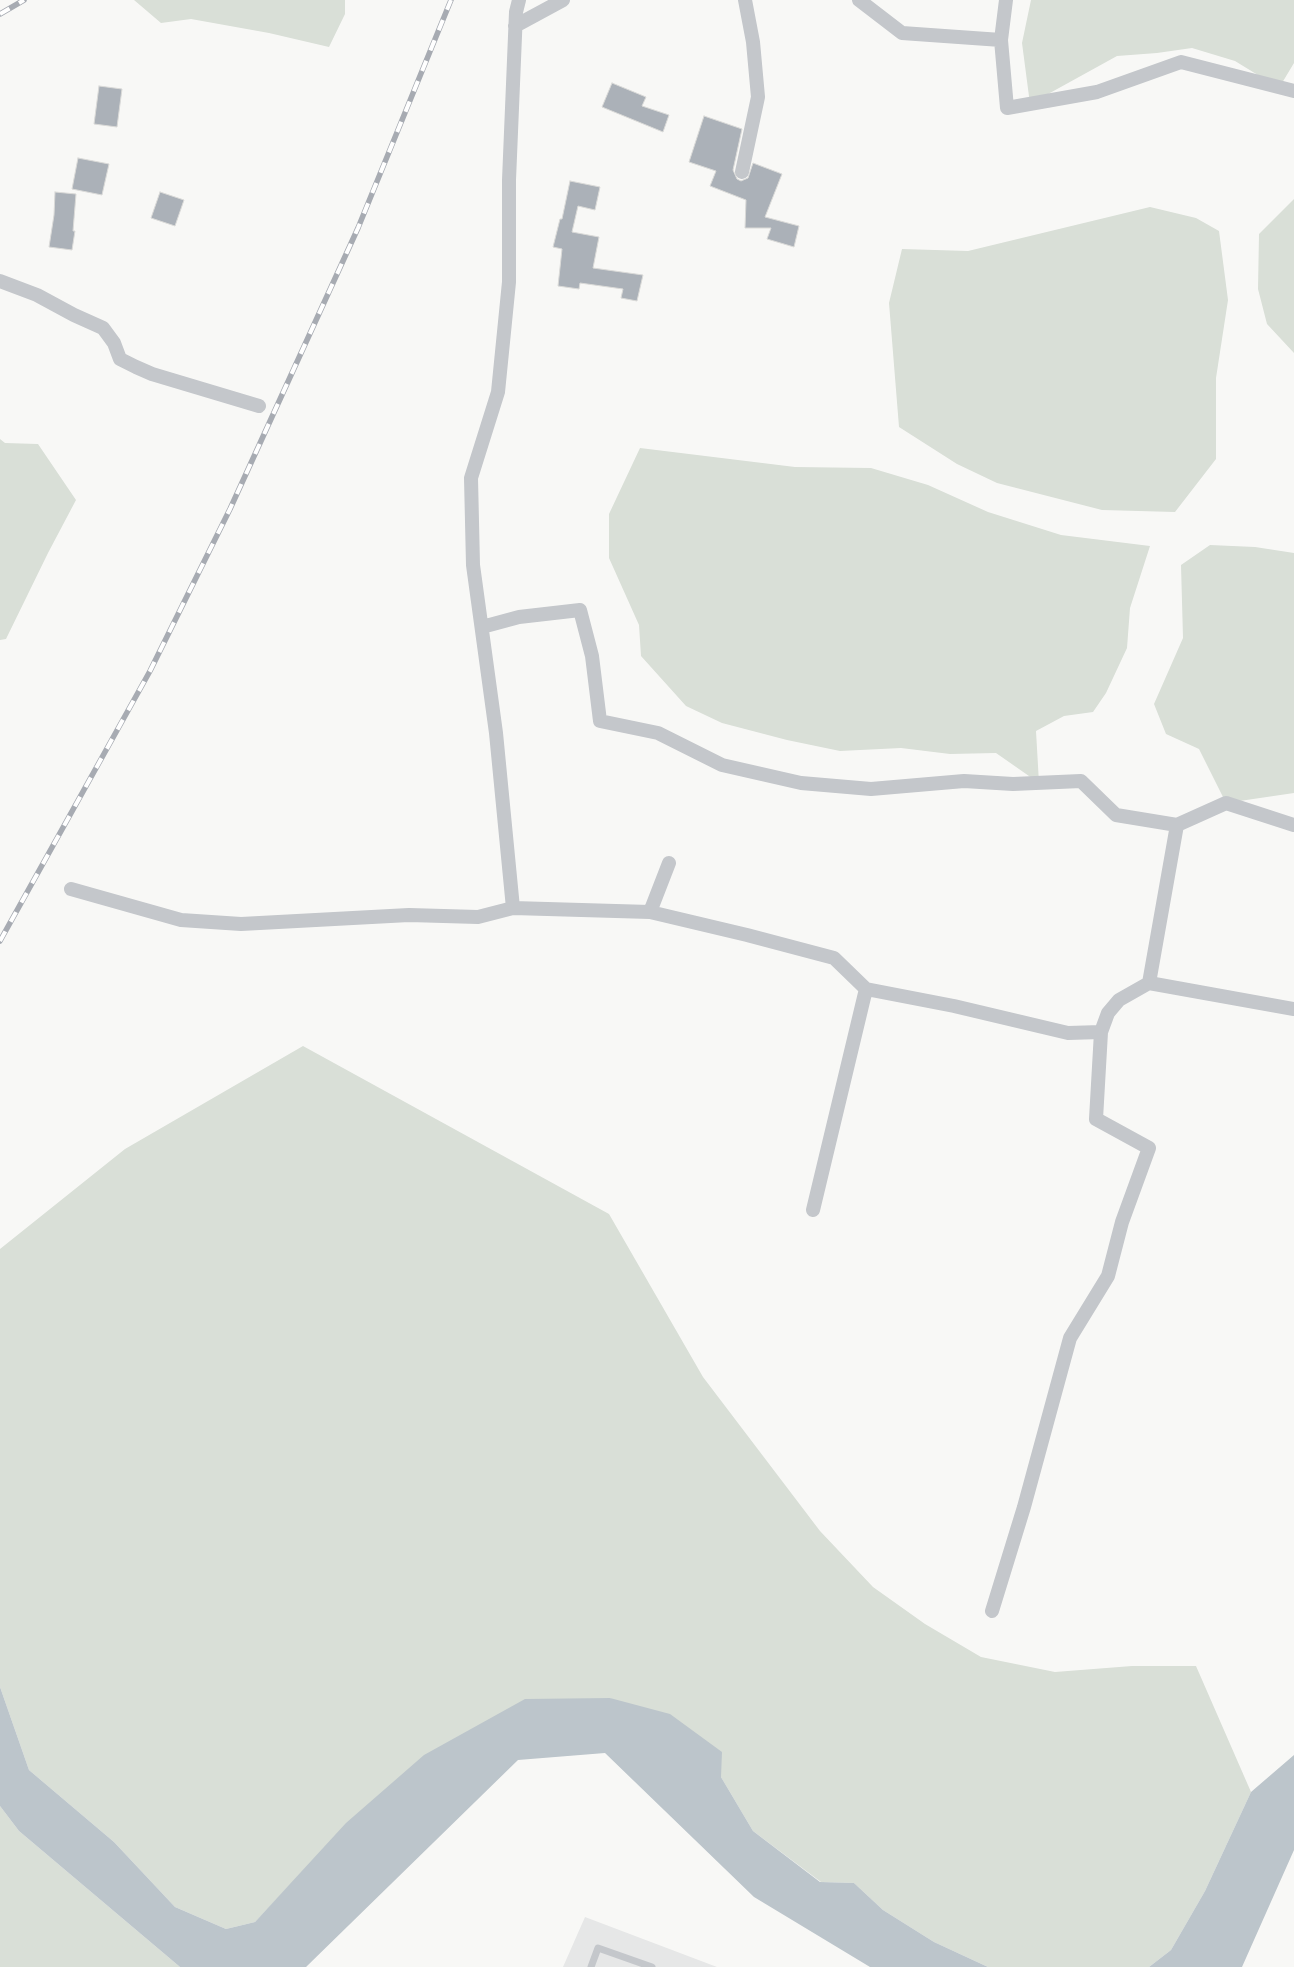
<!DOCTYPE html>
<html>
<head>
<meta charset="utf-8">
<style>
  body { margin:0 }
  canvas { display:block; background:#f8f8f6 }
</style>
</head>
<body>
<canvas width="1294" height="1967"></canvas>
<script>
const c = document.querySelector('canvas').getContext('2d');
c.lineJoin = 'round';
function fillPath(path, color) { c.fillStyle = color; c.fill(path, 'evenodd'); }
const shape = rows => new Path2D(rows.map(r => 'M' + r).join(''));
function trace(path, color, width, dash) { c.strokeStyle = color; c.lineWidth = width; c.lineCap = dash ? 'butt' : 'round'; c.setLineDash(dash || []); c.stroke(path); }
fillPath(shape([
  [585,1917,717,1967,563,1967]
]), '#e6e7e7');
fillPath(shape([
  [134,0,345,0,345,14,329,47,269,33,191,19,161,23],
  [1031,0,1294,0,1294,63,1279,88,1235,61,1192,48,1157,53,1117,56,1030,104,1022,43],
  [1294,199,1294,353,1267,324,1258,289,1259,234],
  [1150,207,1196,218,1219,231,1228,300,1216,378,1216,459,1175,512,1102,510,997,483,957,464,899,427,889,303,902,249,968,251],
  [0,439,5,443,38,444,76,500,48,553,6,639,0,640],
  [640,448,795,467,871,468,928,485,988,512,1061,535,1150,546,1130,608,1127,648,1106,693,1093,712,1064,716,1036,731,1039,783,996,753,950,754,901,748,840,751,787,740,722,723,686,706,641,656,639,625,609,558,609,514],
  [1210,545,1255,547,1294,553,1294,793,1226,803,1199,749,1166,734,1154,704,1183,638,1181,565],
  [303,1046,609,1214,703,1377,820,1531,873,1587,925,1624,981,1657,1055,1672,1132,1666,1196,1666,1251,1792,1205,1891,1171,1950,1149,1967,988,1967,934,1942,883,1910,854,1883,821,1882,753,1831,721,1777,610,1698,289,1886,255,1922,226,1929,175,1907,114,1842,29,1770,0,1687,0,1249,125,1149],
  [0,1806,19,1831,180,1967,0,1967]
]), '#d9dfd7');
fillPath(shape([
  [0,1687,29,1770,114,1842,175,1907,226,1929,255,1922,346,1823,424,1755,525,1699,610,1698,670,1714,722,1752,721,1777,753,1831,820,1882,854,1883,883,1910,934,1942,988,1967,870,1967,754,1897,605,1753,518,1760,306,1967,180,1967,19,1831,0,1806],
  [1294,1755,1294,1850,1242,1967,1149,1967,1171,1950,1205,1891,1251,1792]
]), '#bcc5cb');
const building = shape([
  [612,83,646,97,642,106,669,115,663,132,602,107,612,83],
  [99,86,122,89,117,127,94,124,99,86],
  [704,116,742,129,733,170,737,179,741,181,748,178,753,163,782,174,765,217,799,226,794,247,767,239,771,228,745,228,746,200,710,186,716,171,689,162,704,116],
  [78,158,109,164,102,195,72,189,78,158],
  [570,181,600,187,595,210,578,206,572,232,599,237,593,268,643,275,637,301,621,298,623,289,580,283,579,289,558,286,562,249,553,247,560,219,562,219,570,181],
  [55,192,76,194,73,231,75,231,72,250,49,247,54,215,55,192],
  [160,192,184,200,175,226,151,218,160,192]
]);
fillPath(building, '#abb1b8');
trace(building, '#dadad8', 1);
trace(shape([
  [591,1967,598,1948,652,1967]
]), '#c4c7cb', 7);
trace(shape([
  [519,0,516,12,509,180,509,282,498,392,471,478,473,565,496,733,513,908,650,912,747,935,834,958,866,989,954,1006,1068,1033,1101,1032,1096,1119,1149,1148,1122,1222,1108,1276,1070,1338,1024,1507,992,1611],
  [859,0,902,33,1001,40,1007,108,1097,92,1181,62,1294,91],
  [515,26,563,0],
  [1001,40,1006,0],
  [742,172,758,97,753,42,745,0],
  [0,281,37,295,74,315,103,328,114,343,120,359,136,367,152,374,259,406],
  [482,627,519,617,580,610,592,656,600,721,658,733,722,765,801,783,871,789,964,781,1013,784,1081,781,1116,815,1177,825,1226,803,1294,825],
  [71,889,181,920,241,924,409,915,478,917,513,908],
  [650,912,669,863],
  [1149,983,1177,825],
  [1101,1032,1108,1013,1119,1000,1149,983,1294,1009],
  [813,1210,866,989]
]), '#c4c7cb', 14);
const rail = shape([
  [0,14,24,0],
  [0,941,150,671,230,509,358,228,451,0]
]);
trace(rail, '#a7abb2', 5.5);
trace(rail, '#fff', 4, [11]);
</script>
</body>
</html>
